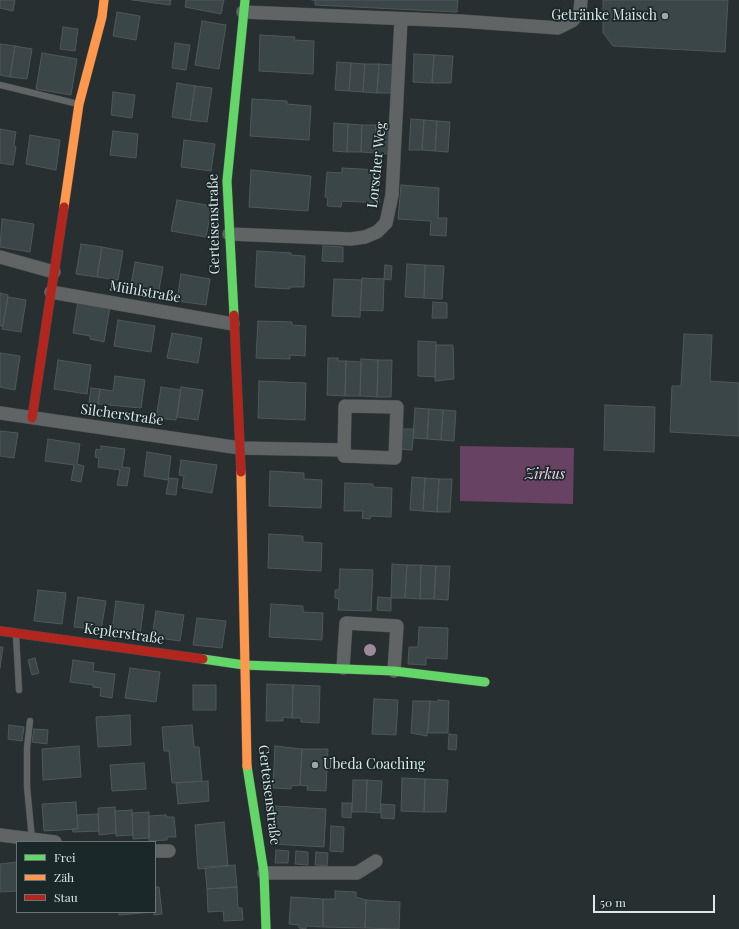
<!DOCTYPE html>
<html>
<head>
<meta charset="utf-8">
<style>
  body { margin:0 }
  #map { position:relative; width:739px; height:929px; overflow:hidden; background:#282f30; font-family:"Playfair Display",serif }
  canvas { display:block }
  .legend { position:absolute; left:16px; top:841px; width:140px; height:72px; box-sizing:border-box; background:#1a2829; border:1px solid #687475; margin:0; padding:5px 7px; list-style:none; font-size:12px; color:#dee7e8 }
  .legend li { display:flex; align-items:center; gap:8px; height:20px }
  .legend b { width:20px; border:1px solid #687475 }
  .scale { position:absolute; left:593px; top:895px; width:122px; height:18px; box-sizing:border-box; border:2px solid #dee7e8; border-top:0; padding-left:5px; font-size:12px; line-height:14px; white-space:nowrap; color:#dee7e8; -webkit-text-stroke:3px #1a2829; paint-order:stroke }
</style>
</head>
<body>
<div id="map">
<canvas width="739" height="929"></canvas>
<ul class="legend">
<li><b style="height:5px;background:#63d668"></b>Frei</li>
<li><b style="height:5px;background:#ff974d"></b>Zäh</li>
<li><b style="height:5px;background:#b3261e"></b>Stau</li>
</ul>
<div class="scale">50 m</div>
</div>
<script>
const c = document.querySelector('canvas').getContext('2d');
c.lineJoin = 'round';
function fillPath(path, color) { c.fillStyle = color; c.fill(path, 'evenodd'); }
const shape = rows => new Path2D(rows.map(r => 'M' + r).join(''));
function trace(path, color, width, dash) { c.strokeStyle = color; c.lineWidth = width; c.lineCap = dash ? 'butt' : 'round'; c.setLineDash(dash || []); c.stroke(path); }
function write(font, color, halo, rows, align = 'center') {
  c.font = font + ' "Playfair Display",serif'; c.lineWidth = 3.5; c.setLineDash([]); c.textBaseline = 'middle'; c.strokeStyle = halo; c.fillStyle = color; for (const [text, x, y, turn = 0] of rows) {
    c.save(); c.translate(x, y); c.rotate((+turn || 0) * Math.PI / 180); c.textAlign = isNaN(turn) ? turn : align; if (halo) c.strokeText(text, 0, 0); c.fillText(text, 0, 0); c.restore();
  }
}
fillPath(shape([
  [460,446,574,448,573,504,460,501]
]), '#674262');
const building = shape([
  [0,0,15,0,13,11,0,8,0,0],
  [132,0,171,0,170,5,132,0],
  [186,0,224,0,221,14,185,7,186,0],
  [312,0,458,0,457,12,315,5,315,0,312,0],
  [603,0,728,0,725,52,613,46,603,33,603,0],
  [117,12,140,16,136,40,113,36,117,12],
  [202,21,226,25,219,69,195,65,202,21],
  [63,27,78,29,75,51,60,49,63,27],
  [260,35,295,37,294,40,314,41,313,74,259,71,260,35],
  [175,43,190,45,186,70,172,68,175,43],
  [0,44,15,46,10,77,0,75,0,44],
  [15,46,32,49,27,79,10,77,15,46],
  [42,53,77,59,71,95,36,89,42,53],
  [414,54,434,55,432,83,413,82,414,54],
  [434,55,453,56,451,83,432,83,434,55],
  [337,62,351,63,349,91,335,90,337,62],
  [351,63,365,64,363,92,349,91,351,63],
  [365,64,379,64,377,93,363,92,365,64],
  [379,64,393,65,391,93,377,93,379,64],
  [177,83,195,86,190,120,172,117,177,83],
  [195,86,212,88,207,122,190,120,195,86],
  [113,92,135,95,132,118,111,115,113,92],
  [252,99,287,101,287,104,311,106,309,140,250,136,252,99],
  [411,119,424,120,422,150,409,150,411,119],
  [424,120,437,121,435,151,422,150,424,120],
  [437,121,450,122,448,152,435,151,437,121],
  [334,123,348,124,347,152,333,151,334,123],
  [348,124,362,125,361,152,347,152,348,124],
  [362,125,376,125,375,153,361,152,362,125],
  [376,125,390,126,389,154,375,153,376,125],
  [0,129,16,132,14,145,16,147,13,165,0,163,0,129],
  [113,131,138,134,136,158,110,155,113,131],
  [30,135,60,140,56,170,26,164,30,135],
  [184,140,215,144,211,171,181,167,184,140],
  [342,168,381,170,379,203,342,201,341,207,327,206,328,198,325,197,327,172,342,173,342,168],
  [251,170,311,176,308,211,249,207,251,170],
  [401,185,439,188,438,218,447,218,446,236,430,235,431,221,398,219,401,185],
  [177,200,212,206,206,237,171,231,177,200],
  [2,219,34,224,30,252,0,247,2,219],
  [81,244,102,247,97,277,76,274,81,244],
  [323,246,343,247,343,262,322,261,323,246],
  [102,247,123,251,118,280,97,277,102,247],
  [257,251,291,253,291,255,305,256,304,287,289,287,290,289,255,287,257,251],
  [135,262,163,267,158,295,148,294,147,297,140,296,141,292,130,290,135,262],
  [407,264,425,265,424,298,405,297,407,264],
  [385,265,392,266,391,280,384,279,385,265],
  [425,265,444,266,442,299,424,298,425,265],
  [181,274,210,279,206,305,177,301,181,274],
  [362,278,384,279,383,311,360,310,362,278],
  [334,279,362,280,360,317,332,316,334,279],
  [0,293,8,295,3,326,0,326,0,293],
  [8,297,26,300,21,332,2,329,8,297],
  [78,301,110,307,104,342,90,339,90,336,73,333,78,301],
  [433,302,447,303,447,318,432,318,433,302],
  [118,320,155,326,151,352,114,346,118,320],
  [258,321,292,322,292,325,306,326,305,356,290,355,290,359,256,358,258,321],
  [172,333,202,338,198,363,167,358,172,333],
  [684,334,712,335,710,381,739,383,739,436,670,432,672,386,681,386,684,334],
  [418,341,436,342,435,377,418,376,418,341],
  [436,345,453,345,454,379,435,381,436,345],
  [0,353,20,356,15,390,0,387,0,353],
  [328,358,338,358,338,361,346,361,345,396,327,395,328,358],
  [361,359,378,360,377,397,360,396,361,359],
  [58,360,91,365,87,394,54,389,58,360],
  [378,360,392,360,391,397,377,397,378,360],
  [346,361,361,362,360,396,345,396,346,361],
  [115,376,145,380,141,408,98,404,100,389,113,391,115,376],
  [259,381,306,383,305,420,258,418,259,381],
  [161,387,181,390,176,420,156,418,161,387],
  [181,387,203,390,198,420,177,417,181,387],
  [91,388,100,389,98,404,89,403,91,388],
  [605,405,655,407,654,452,604,450,605,405],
  [415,408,429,409,427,439,413,438,415,408],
  [429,409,443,410,441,440,427,439,429,409],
  [443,410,456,411,454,441,441,440,443,410],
  [400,429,414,429,412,450,399,449,400,429],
  [0,431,18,433,14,458,0,456,0,431],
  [48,439,80,444,77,464,84,466,81,482,71,480,74,465,45,461,48,439],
  [101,446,125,449,122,467,130,468,127,486,117,485,120,470,98,467,99,458,95,457,96,449,101,450,101,446],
  [147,452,171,456,168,480,144,476,147,452],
  [181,460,217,465,212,493,182,488,184,476,179,475,181,460],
  [270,471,304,473,304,479,322,480,321,508,269,506,270,471],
  [412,477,425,478,423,511,410,510,412,477],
  [169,478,178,479,176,495,166,494,169,478],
  [425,478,439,479,437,512,423,511,425,478],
  [439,479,452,479,450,512,437,512,439,479],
  [345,483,373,484,373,487,392,488,391,517,371,516,370,519,362,518,363,511,344,511,345,483],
  [269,534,303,536,303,542,322,543,321,571,268,568,269,534],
  [392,564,407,565,405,598,391,598,392,564],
  [407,565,421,565,420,599,405,598,407,565],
  [421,565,436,566,434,599,420,599,421,565],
  [436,566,450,566,448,600,434,599,436,566],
  [340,569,373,570,371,611,338,610,339,599,335,598,335,590,339,590,340,569],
  [38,590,66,593,62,624,34,621,38,590],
  [78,597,106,601,101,630,74,627,78,597],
  [378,597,391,598,391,611,377,610,378,597],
  [116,601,144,605,140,635,112,631,116,601],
  [271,604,303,606,303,612,323,613,322,640,269,637,271,604],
  [156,611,184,615,180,641,152,637,156,611],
  [197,618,226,621,222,648,193,645,197,618],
  [419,627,448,628,447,659,426,658,426,665,408,664,409,647,418,647,419,627],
  [0,647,3,647,0,668,0,647],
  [35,658,39,673,32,675,28,660,35,658],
  [73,660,94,663,93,671,115,674,112,698,100,696,101,688,93,687,93,685,70,682,73,660],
  [130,668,160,672,156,702,125,698,130,668],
  [267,684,293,685,292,718,283,717,283,721,266,721,267,684],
  [193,685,216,685,216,710,193,710,193,685],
  [293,685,320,686,319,723,301,722,301,718,292,718,293,685],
  [374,699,398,700,396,735,372,734,374,699],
  [438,700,449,701,448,733,428,733,430,701,438,702,438,700],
  [413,701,430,701,427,736,411,733,413,701],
  [130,715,131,745,98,747,96,717,130,715],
  [9,725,24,727,22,741,8,739,9,725],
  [192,725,194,747,199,747,202,781,172,783,169,751,164,751,162,727,192,725],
  [34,729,48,730,47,744,32,742,34,729],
  [449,734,457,735,456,750,448,749,449,734],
  [79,746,81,777,43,780,42,749,79,746],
  [275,746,302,749,300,785,291,786,291,789,273,788,275,746],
  [302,749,328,749,326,791,307,790,308,786,300,785,302,749],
  [144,763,146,789,112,791,110,765,144,763],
  [402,778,425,779,424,812,401,811,402,778],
  [425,779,448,780,446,812,424,812,425,779],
  [353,780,367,780,366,812,352,812,353,780],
  [367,780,382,781,380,813,366,812,367,780],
  [208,781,209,801,178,804,176,783,208,781],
  [76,802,78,829,44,831,42,804,76,802],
  [342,803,352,803,351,818,342,817,342,803],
  [381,804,395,805,394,819,381,818,381,804],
  [275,806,326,809,324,847,273,844,275,806],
  [115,807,116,833,99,835,98,808,115,807],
  [132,810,133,835,116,836,115,811,132,810],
  [149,812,149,838,133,839,132,813,149,812],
  [98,814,99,831,73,832,72,829,78,829,77,815,98,814],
  [166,815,166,817,174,817,176,837,167,837,167,840,149,841,149,816,166,815],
  [224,822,228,866,198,869,195,825,224,822],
  [331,826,344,827,343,852,330,851,331,826],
  [276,850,289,851,288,863,275,863,276,850],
  [296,851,308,852,308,865,295,864,296,851],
  [316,852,328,853,327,866,315,865,316,852],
  [17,862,17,891,0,892,0,864,17,862],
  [235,865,237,887,207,889,205,867,235,865],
  [155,887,159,887,162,914,154,915,154,912,119,915,119,912,155,912,155,887],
  [237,887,238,908,242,908,243,920,224,921,223,911,208,912,207,889,237,887],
  [335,891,356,892,356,897,366,900,365,928,323,927,323,899,335,899,335,891],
  [291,897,323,899,323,927,306,926,306,929,299,928,299,925,289,924,291,897],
  [366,900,400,902,399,929,365,928,366,900]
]);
fillPath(building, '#3b4648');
trace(building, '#515758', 1);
const lane = shape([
  [0,85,78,104],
  [16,635,19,690],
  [30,721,27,748,27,787,32,839]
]);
const street = shape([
  [243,12,460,21,558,28,572,21,580,12,581,0],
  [229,234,351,239,365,237,377,232,386,223,392,195,401,19],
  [0,257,54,272],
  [51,292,233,324],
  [345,406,397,407,395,458,344,456,345,406],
  [0,413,240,448,344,450],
  [343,668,346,623,397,626,394,671],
  [0,835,55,842],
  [155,851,169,851],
  [264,873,357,873,376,861]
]);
const fast = shape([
  [234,315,227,181,245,0],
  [203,659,244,665,394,671,485,682],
  [247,766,264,873,266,929]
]);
const slow = shape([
  [64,207,79,104,102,17,104,0],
  [241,472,247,766]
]);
const jam = shape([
  [234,315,241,472],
  [32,418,64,207],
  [0,631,203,659]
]);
trace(lane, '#464c4d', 7);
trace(street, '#464c4d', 14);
trace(fast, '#464c4d', 10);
trace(slow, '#464c4d', 10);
trace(jam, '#464c4d', 10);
trace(lane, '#616464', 6);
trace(street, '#616464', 13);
trace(fast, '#63d668', 9);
trace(slow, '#ff974d', 9);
trace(jam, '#b3261e', 9);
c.fillStyle = '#9d8a9c';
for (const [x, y] of [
  [370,650]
]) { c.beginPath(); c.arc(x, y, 6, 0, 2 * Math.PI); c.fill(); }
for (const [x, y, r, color] of [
  [665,16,4,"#9ea7a8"],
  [315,765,4,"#9ea7a8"]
]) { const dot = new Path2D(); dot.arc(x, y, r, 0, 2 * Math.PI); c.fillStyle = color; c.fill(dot); trace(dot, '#1a2829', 1.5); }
write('14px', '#dee7e8', '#1a2829', [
  ["Getränke Maisch",657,16],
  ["Ubeda Coaching",323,765,"left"]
], 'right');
write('14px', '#dee7e8', '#1a2829', [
  ["Lorscher Weg",377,165,-84],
  ["Gerteisenstraße",214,224,-91],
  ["Mühlstraße",145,292,10],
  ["Silcherstraße",122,415,8],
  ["Keplerstraße",124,634,8],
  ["Gerteisenstraße",269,795,83]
]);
write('italic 14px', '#fcd4f4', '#1a2829', [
  ["Zirkus",545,475]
]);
</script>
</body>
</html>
